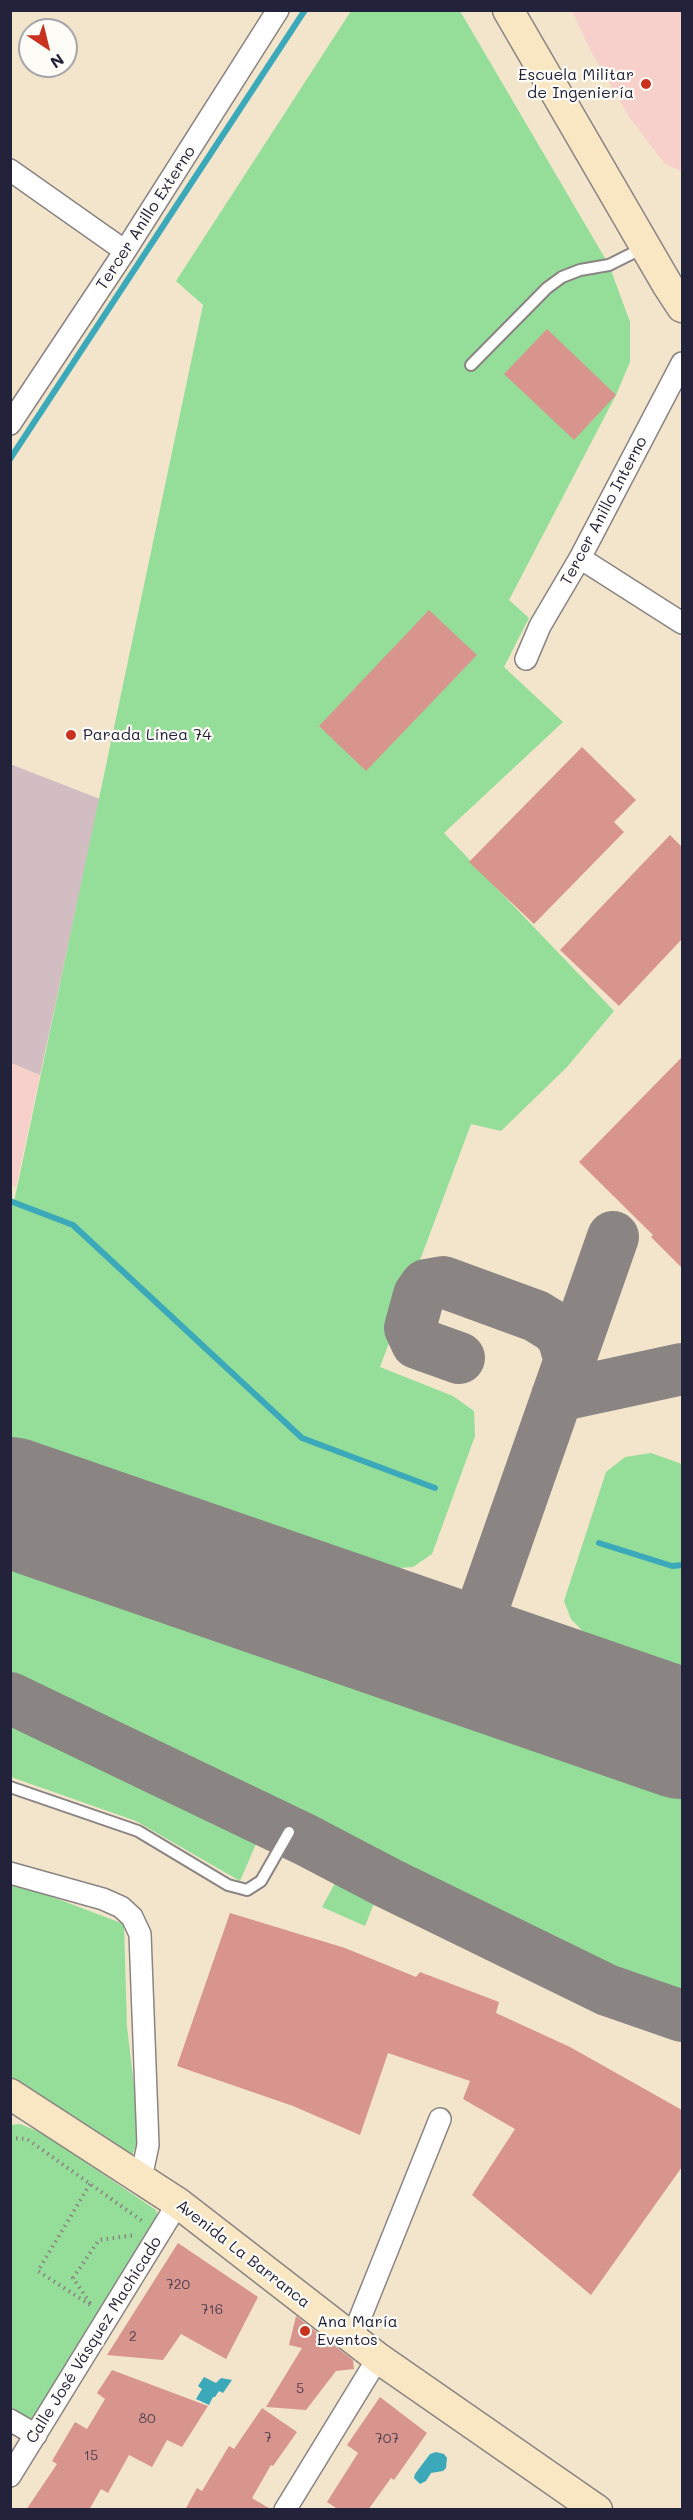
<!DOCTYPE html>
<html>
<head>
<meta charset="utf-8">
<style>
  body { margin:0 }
  #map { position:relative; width:693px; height:2520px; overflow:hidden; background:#f2e5cb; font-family:Mali,sans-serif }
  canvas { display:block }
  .frame { position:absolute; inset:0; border:12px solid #22223b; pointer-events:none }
  .north { position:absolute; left:18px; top:18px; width:60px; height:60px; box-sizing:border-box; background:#fdfcf7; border:2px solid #a5a5ac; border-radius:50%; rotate:145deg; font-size:16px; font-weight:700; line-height:24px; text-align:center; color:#22223b }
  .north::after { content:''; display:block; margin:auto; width:21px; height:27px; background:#c8321e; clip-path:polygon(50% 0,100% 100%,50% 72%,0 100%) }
</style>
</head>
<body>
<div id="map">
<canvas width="693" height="2520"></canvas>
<div class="frame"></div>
<div class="north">N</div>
</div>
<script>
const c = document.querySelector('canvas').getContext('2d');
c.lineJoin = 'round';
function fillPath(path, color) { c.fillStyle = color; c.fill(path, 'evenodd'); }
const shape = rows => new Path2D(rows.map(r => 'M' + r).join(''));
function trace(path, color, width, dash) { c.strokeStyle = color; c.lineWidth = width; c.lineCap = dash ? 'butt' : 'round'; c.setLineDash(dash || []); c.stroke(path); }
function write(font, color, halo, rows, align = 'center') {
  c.font = font + ' Mali,sans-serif'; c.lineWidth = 4.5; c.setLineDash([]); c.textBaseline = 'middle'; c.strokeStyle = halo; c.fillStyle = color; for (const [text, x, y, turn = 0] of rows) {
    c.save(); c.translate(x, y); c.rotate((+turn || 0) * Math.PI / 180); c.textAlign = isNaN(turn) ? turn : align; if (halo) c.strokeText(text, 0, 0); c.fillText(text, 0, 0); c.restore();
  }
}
fillPath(shape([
  [572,11,682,11,682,171,665,164,629,117,591,51],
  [11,1063,40,1075,16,1187,11,1185]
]), '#f7d0cb');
fillPath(shape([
  [10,764,100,799,40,1075,11,1063]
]), '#d2bec2');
fillPath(shape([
  [351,11,460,11,609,265,630,322,630,362,616,395,509,600,529,618,504,667,563,722,444,833,614,1011,567,1067,501,1131,471,1124,380,1367,453,1396,474,1411,475,1436,432,1554,413,1567,383,1569,11,1440,11,1201,14,1202,203,305,176,281],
  [651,1453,682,1464,682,1672,590,1639,571,1619,564,1601,606,1472,625,1457],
  [11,1566,682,1791,682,1997,584,1960,543,1938,11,1679],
  [10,1717,259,1837,240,1881,136,1821,11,1777],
  [341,1872,379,1891,365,1926,322,1907],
  [10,1881,124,1924,127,2027,140,2135,131,2158,11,2083],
  [20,2124,42,2133,156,2210,158,2216,39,2416,27,2420,11,2409,10,2125]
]), '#95de99');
fillPath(shape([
  [204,2377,216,2383,221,2378,232,2380,223,2393,219,2391,215,2397,213,2397,209,2405,196,2399,202,2389,198,2386],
  [436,2452,444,2454,447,2458,446,2468,443,2471,431,2473,426,2481,420,2484,414,2478,415,2474,430,2454]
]), '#3ba9ba');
trace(shape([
  [10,459,305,10],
  [10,1201,73,1225,302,1438,435,1488],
  [599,1543,672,1566,682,1565]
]), '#3ba9ba', 6);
trace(shape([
  [459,1358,417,1343,410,1328,419,1295,426,1285,443,1282,536,1316,554,1327,563,1337,570,1361],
  [557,1396,682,1369],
  [465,1659,613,1237],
  [10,1698,306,1840,388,1883,607,1990,682,2016]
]), '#8a8483', 52);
trace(shape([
  [10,1502,682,1734]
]), '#8a8483', 130);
fillPath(shape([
  [547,329,616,395,574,440,504,374],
  [429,610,477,655,366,771,319,726],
  [582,747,636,800,614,822,624,832,534,924,469,862],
  [670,835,682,847,682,939,619,1006,560,950],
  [682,1057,682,1268,651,1237,653,1235,579,1162],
  [230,1913,345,1948,416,1977,420,1972,499,2002,496,2013,570,2047,682,2110,682,2167,591,2295,472,2195,515,2129,463,2099,470,2081,388,2053,360,2135,293,2106,177,2066],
  [178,2243,258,2297,226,2359,181,2334,163,2360,107,2355],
  [296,2316,353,2360,354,2369,336,2371,306,2410,266,2407,302,2348,289,2345],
  [112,2370,208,2406,182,2447,167,2440,152,2467,129,2455,108,2493,101,2489,89,2510,26,2510,57,2464,52,2461,75,2422,87,2429,105,2399,97,2393],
  [380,2397,427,2433,394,2480,391,2478,368,2510,339,2510,327,2502,358,2453,347,2445],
  [262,2408,297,2432,273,2466,271,2465,252,2498,272,2510,185,2510,197,2488,202,2491,229,2446,234,2449]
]), '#d8958d');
const lane = shape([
  [471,365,547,288,562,277,580,270,609,265,645,247],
  [10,1787,138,1831,228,1885,247,1890,261,1881,289,1832]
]);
const street = shape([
  [10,170,125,251],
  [10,424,125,251,278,10],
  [580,558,682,623],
  [526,659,540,626,580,558,682,363],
  [10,1873,103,1899,121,1907,132,1917,140,1934,148,2145,141,2178],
  [352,2338,440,2119],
  [10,2420,36,2435],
  [10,2476,178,2203],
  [285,2510,378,2358]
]);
const secondary = shape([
  [508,10,667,284,682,307],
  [10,2094,178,2203,378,2358,597,2510]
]);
trace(lane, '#8a8483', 14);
trace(street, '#8a8483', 24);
trace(secondary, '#8a8483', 33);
trace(shape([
  [10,2138,27,2139,145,2223],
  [90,2184,38,2271,92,2306],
  [90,2303,73,2278,99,2240,135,2235]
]), '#8a8483', 4, [1.5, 4.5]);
trace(lane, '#fff', 10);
trace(street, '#fff', 21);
trace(secondary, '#f9e7c3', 30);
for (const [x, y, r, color] of [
  [646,84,6,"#c8321e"],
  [71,735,6,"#c8321e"],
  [305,2331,6,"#c8321e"]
]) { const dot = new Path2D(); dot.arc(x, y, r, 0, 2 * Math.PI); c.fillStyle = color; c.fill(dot); trace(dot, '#fdfcf7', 2); }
write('14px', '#503f50', null, [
  ["720",178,2285],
  ["716",212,2310],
  ["2",133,2337],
  ["5",300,2389],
  ["80",147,2419],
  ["7",268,2438],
  ["707",387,2439],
  ["15",91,2456]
]);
write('16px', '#22223b', '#fdfcf7', [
  ["Escuela Militar",634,75,"right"],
  ["de Ingeniería",634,93,"right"],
  ["Parada Línea 74",83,735],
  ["Ana María",317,2322],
  ["Eventos",317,2340]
], 'left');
write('16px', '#22223b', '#fdfcf7', [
  ["Tercer Anillo Externo",146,218,-57],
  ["Tercer Anillo Interno",604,511,-62],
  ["Avenida La Barranca",243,2254,38],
  ["Calle José Vásquez Machicado",94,2340,-58]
]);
</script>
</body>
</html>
